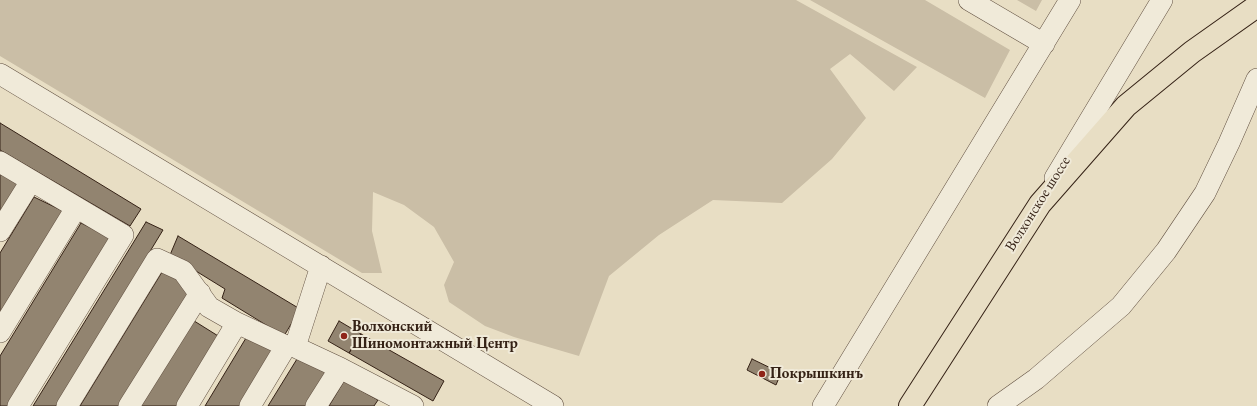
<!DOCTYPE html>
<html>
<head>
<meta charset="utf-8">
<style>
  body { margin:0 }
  canvas { display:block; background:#e8dec4 }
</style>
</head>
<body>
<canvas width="1257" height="406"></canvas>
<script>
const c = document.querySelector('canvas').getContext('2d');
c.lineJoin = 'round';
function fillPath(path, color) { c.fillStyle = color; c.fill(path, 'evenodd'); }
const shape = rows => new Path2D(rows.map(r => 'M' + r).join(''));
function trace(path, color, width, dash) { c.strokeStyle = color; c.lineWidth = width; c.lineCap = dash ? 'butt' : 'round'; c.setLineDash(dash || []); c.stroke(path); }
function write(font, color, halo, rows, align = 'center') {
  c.font = font + ' "EB Garamond",serif'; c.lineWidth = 4; c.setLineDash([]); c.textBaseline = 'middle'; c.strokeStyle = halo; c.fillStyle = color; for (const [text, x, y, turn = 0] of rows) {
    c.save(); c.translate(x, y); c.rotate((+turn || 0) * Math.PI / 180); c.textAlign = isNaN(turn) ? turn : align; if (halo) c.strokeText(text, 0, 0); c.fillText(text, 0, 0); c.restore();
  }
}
fillPath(shape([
  [0,0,796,0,917,67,894,91,850,54,830,69,866,118,832,159,782,203,713,200,659,235,609,276,579,356,514,337,485,326,449,302,444,285,454,262,434,227,404,205,373,192,372,231,382,273,362,273,0,56],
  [810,0,925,0,1010,50,985,98],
  [1017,0,1042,0,1036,11]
]), '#cabea6');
const building = shape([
  [0,123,141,209,130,226,0,150,0,123],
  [0,174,20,184,0,217,0,174],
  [34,197,65,212,0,318,0,253,34,197],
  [146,222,163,230,56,406,33,406,146,222],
  [81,223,112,238,9,406,0,406,0,356,81,223],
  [178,236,300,309,284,336,222,298,225,289,170,255,178,236],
  [162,272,193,287,120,406,80,406,162,272],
  [191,319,223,339,181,406,138,406,191,319],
  [339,321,361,334,349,353,328,341,339,321],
  [361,334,444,381,433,401,349,353,361,334],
  [246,338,275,351,243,406,205,406,246,338],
  [297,359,328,373,308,406,268,406,297,359],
  [752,359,781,373,776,385,747,370,752,359],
  [344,381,378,400,374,406,329,406,344,381]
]);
fillPath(building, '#928470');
trace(building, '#352216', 1);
const minor = shape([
  [969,0,1044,44],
  [0,74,553,406],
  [0,162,123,235,18,406],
  [1055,178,1162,0],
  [0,231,31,181],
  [0,332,76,208],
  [295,347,340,368,413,406],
  [67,406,157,259,183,271,209,307,237,323,286,346],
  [129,406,200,293],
  [187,406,237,323],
  [250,406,286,346,295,347,321,266],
  [316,406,340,368],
  [823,406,1070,0],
  [998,406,1036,379,1121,306,1166,251,1205,193,1229,143,1257,79]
]);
const major = shape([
  [910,406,1040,204,1126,106,1192,52,1257,6]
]);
trace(minor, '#625142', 22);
trace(major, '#352216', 24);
trace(minor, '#f0ead9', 21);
trace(major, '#e8dec4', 22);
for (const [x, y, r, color] of [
  [344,336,4,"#8f2418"],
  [762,374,4,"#8f2418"]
]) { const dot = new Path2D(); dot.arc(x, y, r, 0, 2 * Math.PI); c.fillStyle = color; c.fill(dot); trace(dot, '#f0ead9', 1.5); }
write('15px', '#352216', '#f0ead9', [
  ["Волхонское шоссе",1038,204,-58]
]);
write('bold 15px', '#352216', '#f0ead9', [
  ["Волхонский",352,327],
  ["Шиномонтажный Центр",352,344],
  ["Покрышкинъ",770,374]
], 'left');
</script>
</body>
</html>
